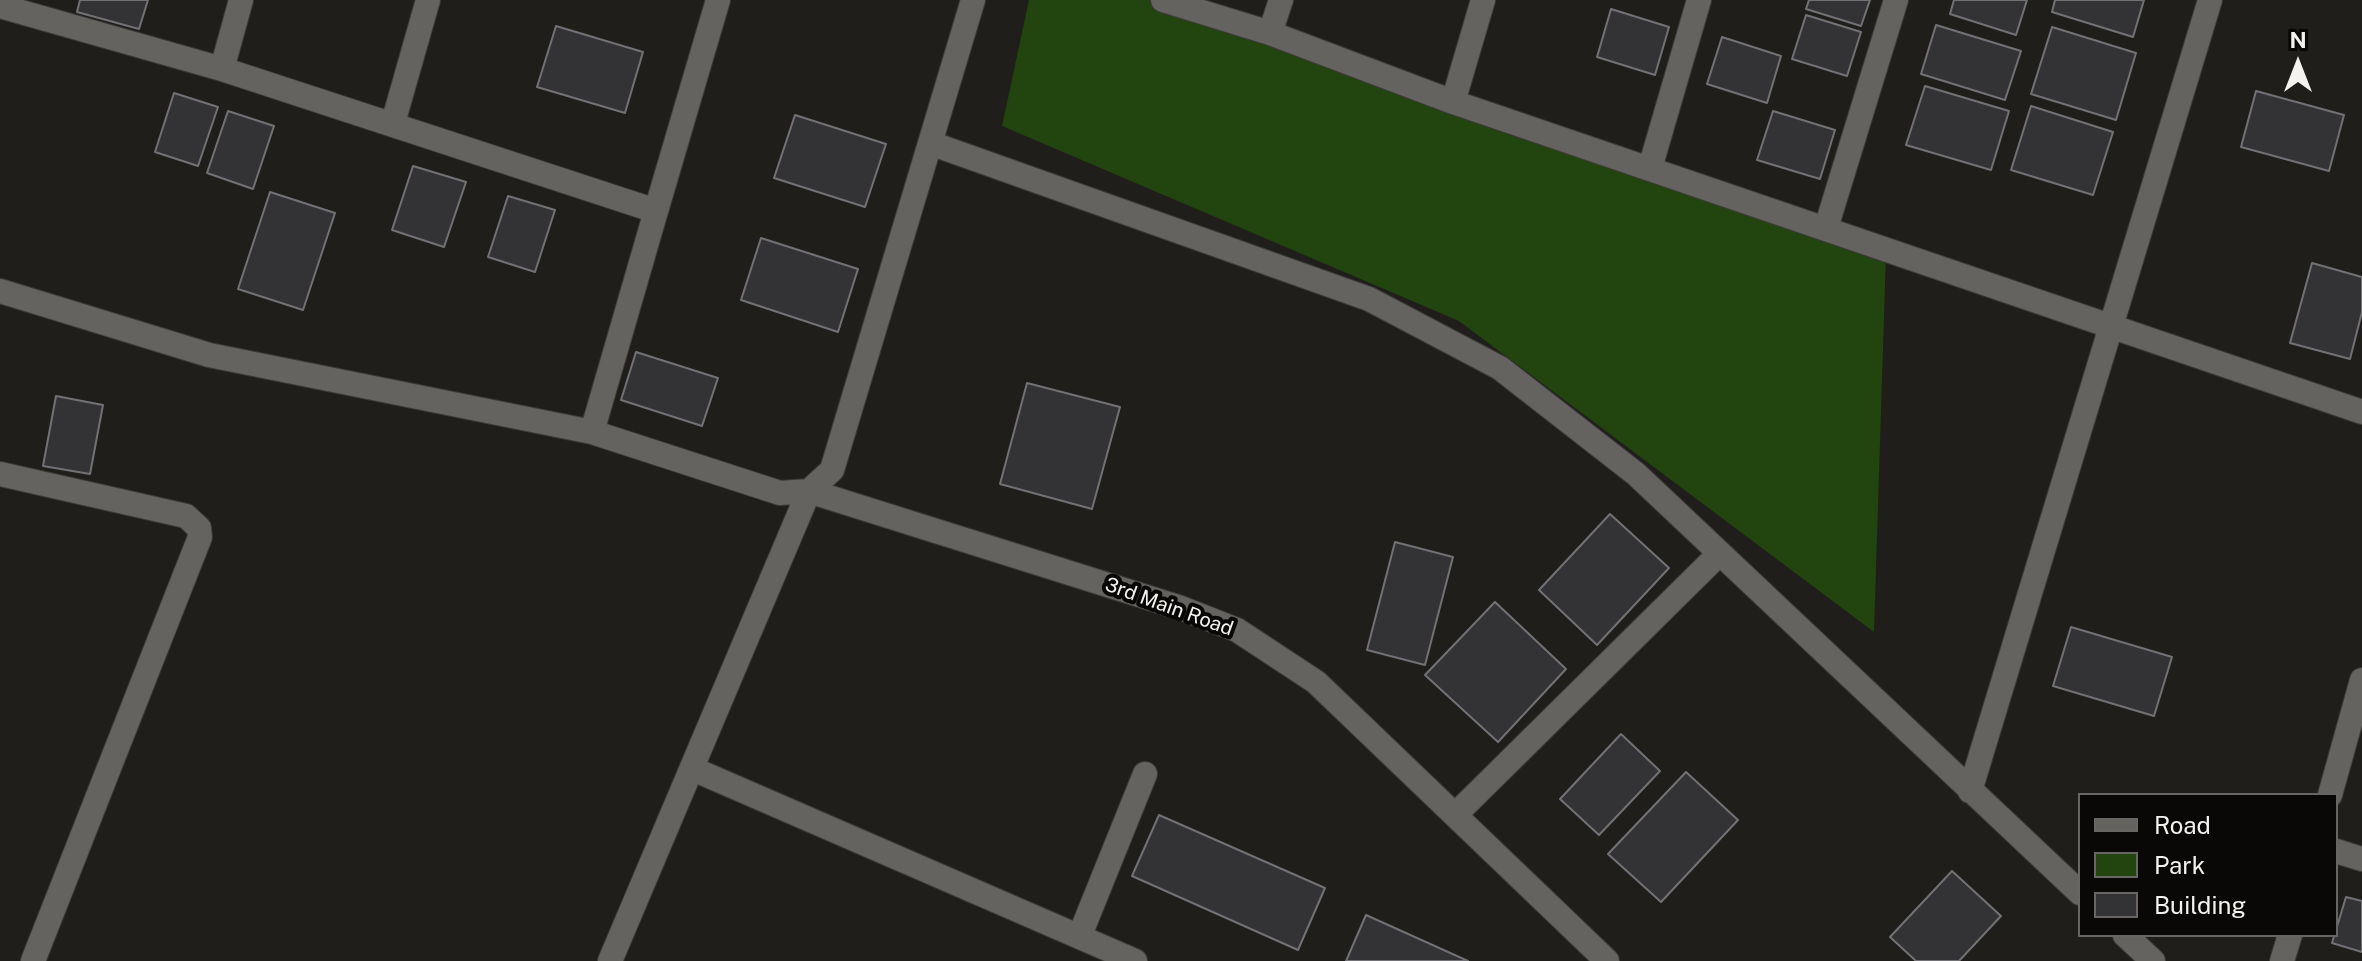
<!DOCTYPE html>
<html>
<head>
<meta charset="utf-8">
<style>
  body { margin:0 }
  #map { position:relative; width:2362px; height:961px; overflow:hidden; background:#201e1b; font-family:"Public Sans",sans-serif }
  canvas { display:block }
  .legend { position:absolute; left:2078px; top:793px; width:260px; height:144px; box-sizing:border-box; background:#090807; border:2px solid #676664; margin:0; padding:10px 14px; list-style:none; font-size:24px; color:#f3f2ef }
  .legend li { display:flex; align-items:center; gap:16px; height:40px }
  .legend b { width:40px; border:2px solid #676664 }
  .north { position:absolute; left:2258px; top:24px; width:80px; height:80px; -webkit-text-stroke:6px #090807; paint-order:stroke; rotate:0deg; font-size:22px; font-weight:700; line-height:32px; text-align:center; color:#f3f2ef }
  .north::after { content:''; display:block; margin:auto; width:28px; height:36px; background:#f3f2ef; clip-path:polygon(50% 0,100% 100%,50% 72%,0 100%) }
</style>
</head>
<body>
<div id="map">
<canvas width="2362" height="961"></canvas>
<ul class="legend">
<li><b style="height:10px;background:#65635f"></b>Road</li>
<li><b style="height:22px;background:#22440e"></b>Park</li>
<li><b style="height:22px;background:#333235"></b>Building</li>
</ul>
<div class="north">N</div>
</div>
<script>
const c = document.querySelector('canvas').getContext('2d');
c.lineJoin = 'round';
function fillPath(path, color) { c.fillStyle = color; c.fill(path, 'evenodd'); }
const shape = rows => new Path2D(rows.map(r => 'M' + r).join(''));
function trace(path, color, width, dash) { c.strokeStyle = color; c.lineWidth = width; c.lineCap = dash ? 'butt' : 'round'; c.setLineDash(dash || []); c.stroke(path); }
function write(font, color, halo, rows, align = 'center') {
  c.font = font + ' "Public Sans",sans-serif'; c.lineWidth = 8; c.setLineDash([]); c.textBaseline = 'middle'; c.strokeStyle = halo; c.fillStyle = color; for (const [text, x, y, turn = 0] of rows) {
    c.save(); c.translate(x, y); c.rotate((+turn || 0) * Math.PI / 180); c.textAlign = isNaN(turn) ? turn : align; if (halo) c.strokeText(text, 0, 0); c.fillText(text, 0, 0); c.restore();
  }
}
fillPath(shape([
  [1029,0,1178,0,1886,253,1874,632,1459,321,1002,126]
]), '#22440e');
const building = shape([
  [80,0,148,0,139,29,77,12,80,0],
  [1809,0,1870,0,1861,26,1806,9,1809,0],
  [1954,0,2027,0,2016,35,1950,14,1954,0],
  [2055,0,2144,0,2133,37,2052,12,2055,0],
  [1611,9,1669,27,1655,75,1597,57,1611,9],
  [1806,15,1861,32,1847,76,1792,59,1806,15],
  [1936,25,2021,51,2005,100,1921,74,1936,25],
  [556,26,643,52,625,113,537,87,556,26],
  [2052,27,2136,53,2116,120,2031,94,2052,27],
  [1722,37,1781,56,1767,103,1707,84,1722,37],
  [1925,86,2009,111,1991,170,1906,145,1925,86],
  [2256,91,2344,115,2329,171,2241,147,2256,91],
  [174,93,218,107,198,166,155,152,174,93],
  [2031,106,2113,132,2093,195,2011,170,2031,106],
  [228,111,274,126,253,189,207,173,228,111],
  [1773,111,1835,130,1820,179,1757,160,1773,111],
  [795,115,886,144,865,207,774,178,795,115],
  [413,166,466,182,444,247,392,230,413,166],
  [270,192,335,213,303,310,238,289,270,192],
  [508,196,555,210,535,272,488,257,508,196],
  [761,238,858,269,838,332,741,300,761,238],
  [2312,263,2362,277,2362,312,2350,359,2290,343,2312,263],
  [636,352,718,378,702,426,621,400,636,352],
  [1027,383,1120,407,1092,509,1000,484,1027,383],
  [56,396,103,405,90,474,43,466,56,396],
  [1610,514,1669,568,1597,645,1539,590,1610,514],
  [1395,542,1453,557,1425,665,1367,650,1395,542],
  [1495,602,1566,669,1498,742,1425,675,1495,602],
  [2071,627,2172,657,2154,716,2053,686,2071,627],
  [1621,734,1660,771,1599,835,1560,799,1621,734],
  [1686,772,1738,820,1661,902,1608,854,1686,772],
  [1159,815,1325,888,1298,950,1132,876,1159,815],
  [1952,871,2001,916,1959,961,1916,961,1890,937,1952,871],
  [2346,897,2362,901,2362,952,2332,943,2346,897],
  [1366,915,1468,961,1346,961,1366,915]
]);
fillPath(building, '#333235');
trace(building, '#727175', 2);
const minor = shape([
  [1163,0,1270,33,1453,102,2362,412],
  [0,6,222,69,656,211,592,432],
  [1270,33,1281,0],
  [222,69,241,0],
  [1453,102,1483,0],
  [393,123,428,0],
  [930,143,1369,299,1500,368,1636,474,2080,893],
  [1650,168,1699,0],
  [656,211,718,0],
  [1826,228,1896,0],
  [0,291,209,355,592,432,780,493,809,491,1181,608,1237,630,1316,682,1607,961],
  [0,474,186,516,199,528,200,537,33,961],
  [693,769,1135,961],
  [1970,791,2210,0],
  [2330,795,2362,680],
  [1455,815,1719,554],
  [2336,851,2362,859],
  [1080,935,1145,774],
  [2125,935,2153,961],
  [610,961,809,491,832,470,973,0],
  [2282,961,2290,935]
]);
trace(minor, '#3d3b39', 26);
trace(minor, '#65635f', 24);
write('20px', '#f3f2ef', '#090807', [
  ["3rd Main Road",1169,607,20]
]);
</script>
</body>
</html>
